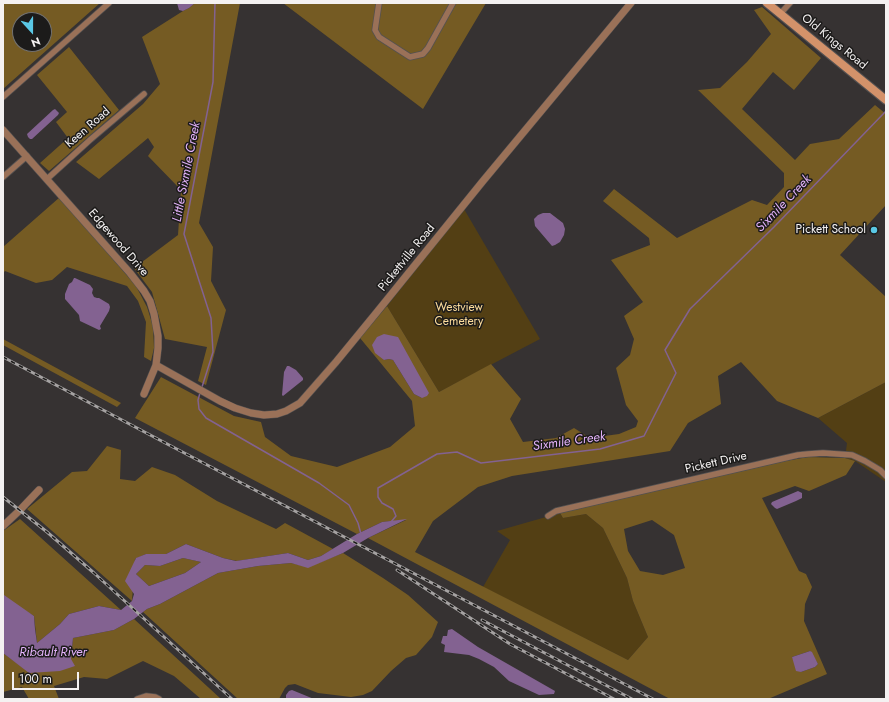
<!DOCTYPE html>
<html>
<head>
<meta charset="utf-8">
<style>
  body { margin:0 }
  #map { position:relative; width:889px; height:702px; overflow:hidden; background:#363232; font-family:Jost,sans-serif }
  canvas { display:block }
  .frame { position:absolute; inset:0; border:4px solid #f4f1f1; pointer-events:none }
  .north { position:absolute; left:12px; top:12px; width:40px; height:40px; box-sizing:border-box; background:#1c1b1a; border:1px solid #727170; border-radius:50%; rotate:159deg; font-size:11px; font-weight:700; line-height:16px; text-align:center; color:#f4f1f1 }
  .north::after { content:''; display:block; margin:auto; width:14px; height:18px; background:#5ac8e5; clip-path:polygon(50% 0,100% 100%,50% 72%,0 100%) }
  .scale { position:absolute; left:12px; top:672px; width:67px; height:18px; box-sizing:border-box; border:2px solid #f4f1f1; border-top:0; padding-left:5px; font-size:12px; line-height:14px; white-space:nowrap; color:#f4f1f1; -webkit-text-stroke:3px #1c1b1a; paint-order:stroke }
</style>
</head>
<body>
<div id="map">
<canvas width="889" height="702"></canvas>
<div class="frame"></div>
<div class="north">N</div>
<div class="scale">100 m</div>
</div>
<script>
const c = document.querySelector('canvas').getContext('2d');
c.lineJoin = 'round';
function fillPath(path, color) { c.fillStyle = color; c.fill(path, 'evenodd'); }
const shape = rows => new Path2D(rows.map(r => 'M' + r).join(''));
function trace(path, color, width, dash) { c.strokeStyle = color; c.lineWidth = width; c.lineCap = dash ? 'butt' : 'round'; c.setLineDash(dash || []); c.stroke(path); }
function write(font, color, halo, rows, align = 'center') {
  c.font = font + ' Jost,sans-serif'; c.lineWidth = 3; c.setLineDash([]); c.textBaseline = 'middle'; c.strokeStyle = halo; c.fillStyle = color; for (const [text, x, y, turn = 0] of rows) {
    c.save(); c.translate(x, y); c.rotate((+turn || 0) * Math.PI / 180); c.textAlign = isNaN(turn) ? turn : align; if (halo) c.strokeText(text, 0, 0); c.fillText(text, 0, 0); c.restore();
  }
}
fillPath(shape([
  [464,209,540,339,439,392,387,306],
  [886,382,886,482,855,461,845,458,847,443,818,418],
  [560,513,563,518,586,514,603,528,627,578,633,601,648,637,628,660,483,587,510,540,497,531]
]), '#533f14');
fillPath(shape([
  [3,3,100,3,3,89],
  [20,20,44,20,44,44,20,44],
  [195,3,240,3,199,223,213,247,211,281,226,310,206,385,198,381,207,347,165,339,152,292,134,268,178,235,181,190,148,156,154,147,148,138,99,179,76,162,143,104,160,84,142,37,183,11,189,8],
  [283,3,486,3,423,109],
  [762,7,821,58,794,90,773,72,742,109,795,160,810,144,839,139,875,105,886,114,886,205,840,255,886,297,886,382,818,418,777,401,741,362,718,376,721,404,688,423,670,451,512,476,478,487,433,521,415,552,628,660,648,637,633,601,627,578,603,528,586,514,563,518,560,513,785,461,808,457,845,458,855,461,846,475,809,491,795,486,762,498,799,571,806,574,812,587,805,604,804,621,827,674,768,699,670,699,368,538,406,520,382,522,357,534,135,418,161,377,234,416,261,422,265,437,291,456,337,467,390,447,415,426,412,401,360,338,387,306,439,392,491,364,521,399,510,419,523,442,556,438,574,428,590,438,619,434,636,427,638,421,626,405,616,368,630,355,634,339,624,316,643,302,611,260,650,245,649,238,603,201,614,189,677,238,752,200,767,205,784,187,784,173,698,90,720,88,747,62,771,34,754,10],
  [377,337,422,398,414,394,393,360,389,359,384,360],
  [652,520,674,535,685,568,663,575,640,571,628,551,624,529],
  [810,651,818,664,815,667,801,672,792,657],
  [69,47,119,110,49,171,40,163,68,138,56,122,67,112,37,75],
  [60,197,136,286,147,307,153,326,154,348,151,361,144,357,146,322,138,301,127,286,67,267,52,280,36,283,5,271,3,273,3,247],
  [3,339,121,403,117,407,3,345],
  [107,446,121,450,120,479,135,481,152,467,175,475,217,501,276,529,285,523,333,549,321,556,308,560,288,553,237,561,223,558,186,544,166,554,146,554,135,559,132,601,27,509,72,472,87,471],
  [20,519,121,610,99,606,69,614,60,624,37,643,34,616,3,597,3,531],
  [343,553,383,578,408,595,438,622,432,637,416,655,406,658,391,671,372,691,363,695,351,697,318,693,295,684,288,685,285,688,279,699,238,699,143,612,147,609,160,604,218,573,258,566,291,563,308,567],
  [183,558,201,562,185,573,149,586,136,574,145,565,160,566],
  [134,619,221,699,201,699,174,676,143,661,107,679,84,677,54,686,59,699,29,699,22,687,3,692,3,653,29,672,71,659,73,638,114,630]
]), '#755b23');
fillPath(shape([
  [177,3,195,3,189,8,183,11,179,10],
  [55,109,59,113,58,115,32,139,30,139,28,137,27,134,53,110],
  [543,213,550,213,563,223,565,229,564,235,560,242,555,245,552,246,535,226,534,219,538,215],
  [74,278,75,278,90,285,93,289,92,293,94,297,97,298,99,298,109,304,110,307,109,311,100,326,101,329,99,330,80,321,79,315,65,299,65,294,69,284,72,282],
  [384,334,398,337,429,393,427,396,422,398,414,394,393,360,389,359,384,360,375,353,372,345,377,337],
  [287,366,289,366,296,370,303,378,303,380,283,396,282,395,284,372],
  [798,491,802,493,802,498,796,501,777,509,775,508,771,504,772,502],
  [407,519,368,538,343,553,308,568,291,563,258,566,218,573,160,604,147,609,134,619,114,630,73,638,71,659,75,666,60,671,29,673,3,653,3,597,4,595,34,616,35,629,37,643,60,624,69,614,99,606,121,610,132,601,134,594,125,581,136,558,146,554,166,554,186,544,223,558,236,561,288,553,308,560,321,556,357,534,382,522],
  [183,558,201,562,185,573,149,586,136,574,145,565,160,566],
  [452,629,478,647,555,691,554,694,539,695,509,681,494,667,479,659,469,655,444,652,445,645,441,643,443,636,447,636,448,630],
  [810,651,812,652,818,664,815,667,801,672,796,671,792,657],
  [292,690,314,699,316,699,286,699,286,695,289,691]
]), '#836291');
trace(shape([
  [202,387,213,352,211,318,184,234,213,82,215,3],
  [200,393,198,400,199,409,206,418,319,483,349,505,358,523,361,534],
  [391,522,396,516,393,509,382,503,378,497,378,488,437,454,457,452,481,463,600,449,644,436,676,373,665,350,690,309,774,227,886,111]
]), '#836291', 1.5);
const minor = shape([
  [379,3,375,30,379,37,410,57,423,54,428,48,453,3],
  [780,14,790,3],
  [3,97,109,3],
  [3,177,27,156],
  [47,179,91,139,144,94],
  [548,516,556,511,798,455,808,454,823,453,852,455,865,461,880,470,886,476],
  [137,699,146,696,155,697,159,699]
]);
const tertiary = shape([
  [3,130,130,273,144,291,150,301,154,314,158,336,158,348,156,365,144,394],
  [156,365,220,401,235,408,251,413,264,415,277,414,286,411,300,403,336,362,377,312,483,181,631,3],
  [3,526,20,510,39,490]
]);
const secondary = shape([
  [767,3,886,100]
]);
trace(minor, '#545151', 7);
trace(tertiary, '#545151', 8);
trace(secondary, '#545151', 10);
trace(minor, '#9a7158', 5.5);
trace(tertiary, '#9a7158', 7);
trace(secondary, '#d3926a', 8);
const rail = shape([
  [3,357,171,446,653,699],
  [3,497,47,532,94,573,232,699],
  [397,570,510,644,614,699],
  [482,620,632,699]
]);
trace(rail, '#a5a2a2', 3);
trace(rail, '#1c1b1a', 1.5, [4.5]);
for (const [x, y, r, color] of [
  [874,230,4,"#5ac8e5"]
]) { const dot = new Path2D(); dot.arc(x, y, r, 0, 2 * Math.PI); c.fillStyle = color; c.fill(dot); trace(dot, '#1c1b1a', 1.5); }
write('12px', '#f4f1f1', '#1c1b1a', [
  ["Old Kings Road",834,42,39],
  ["Keen Road",88,128,-41],
  ["Edgewood Drive",118,243,49],
  ["Pickettville Road",407,258,-51],
  ["Pickett Drive",716,463,-13]
]);
write('12px', '#f4f1f1', '#1c1b1a', [
  ["Pickett School",866,230]
], 'right');
write('12px', '#fbdb9b', '#1c1b1a', [
  ["Westview",459,308],
  ["Cemetery",459,322]
]);
write('italic 13px', '#e3b2fa', '#1c1b1a', [
  ["Little Sixmile Creek",187,172,-79],
  ["Sixmile Creek",784,204,-46],
  ["Sixmile Creek",569,442,-8],
  ["Ribault River",53,653]
]);
</script>
</body>
</html>
